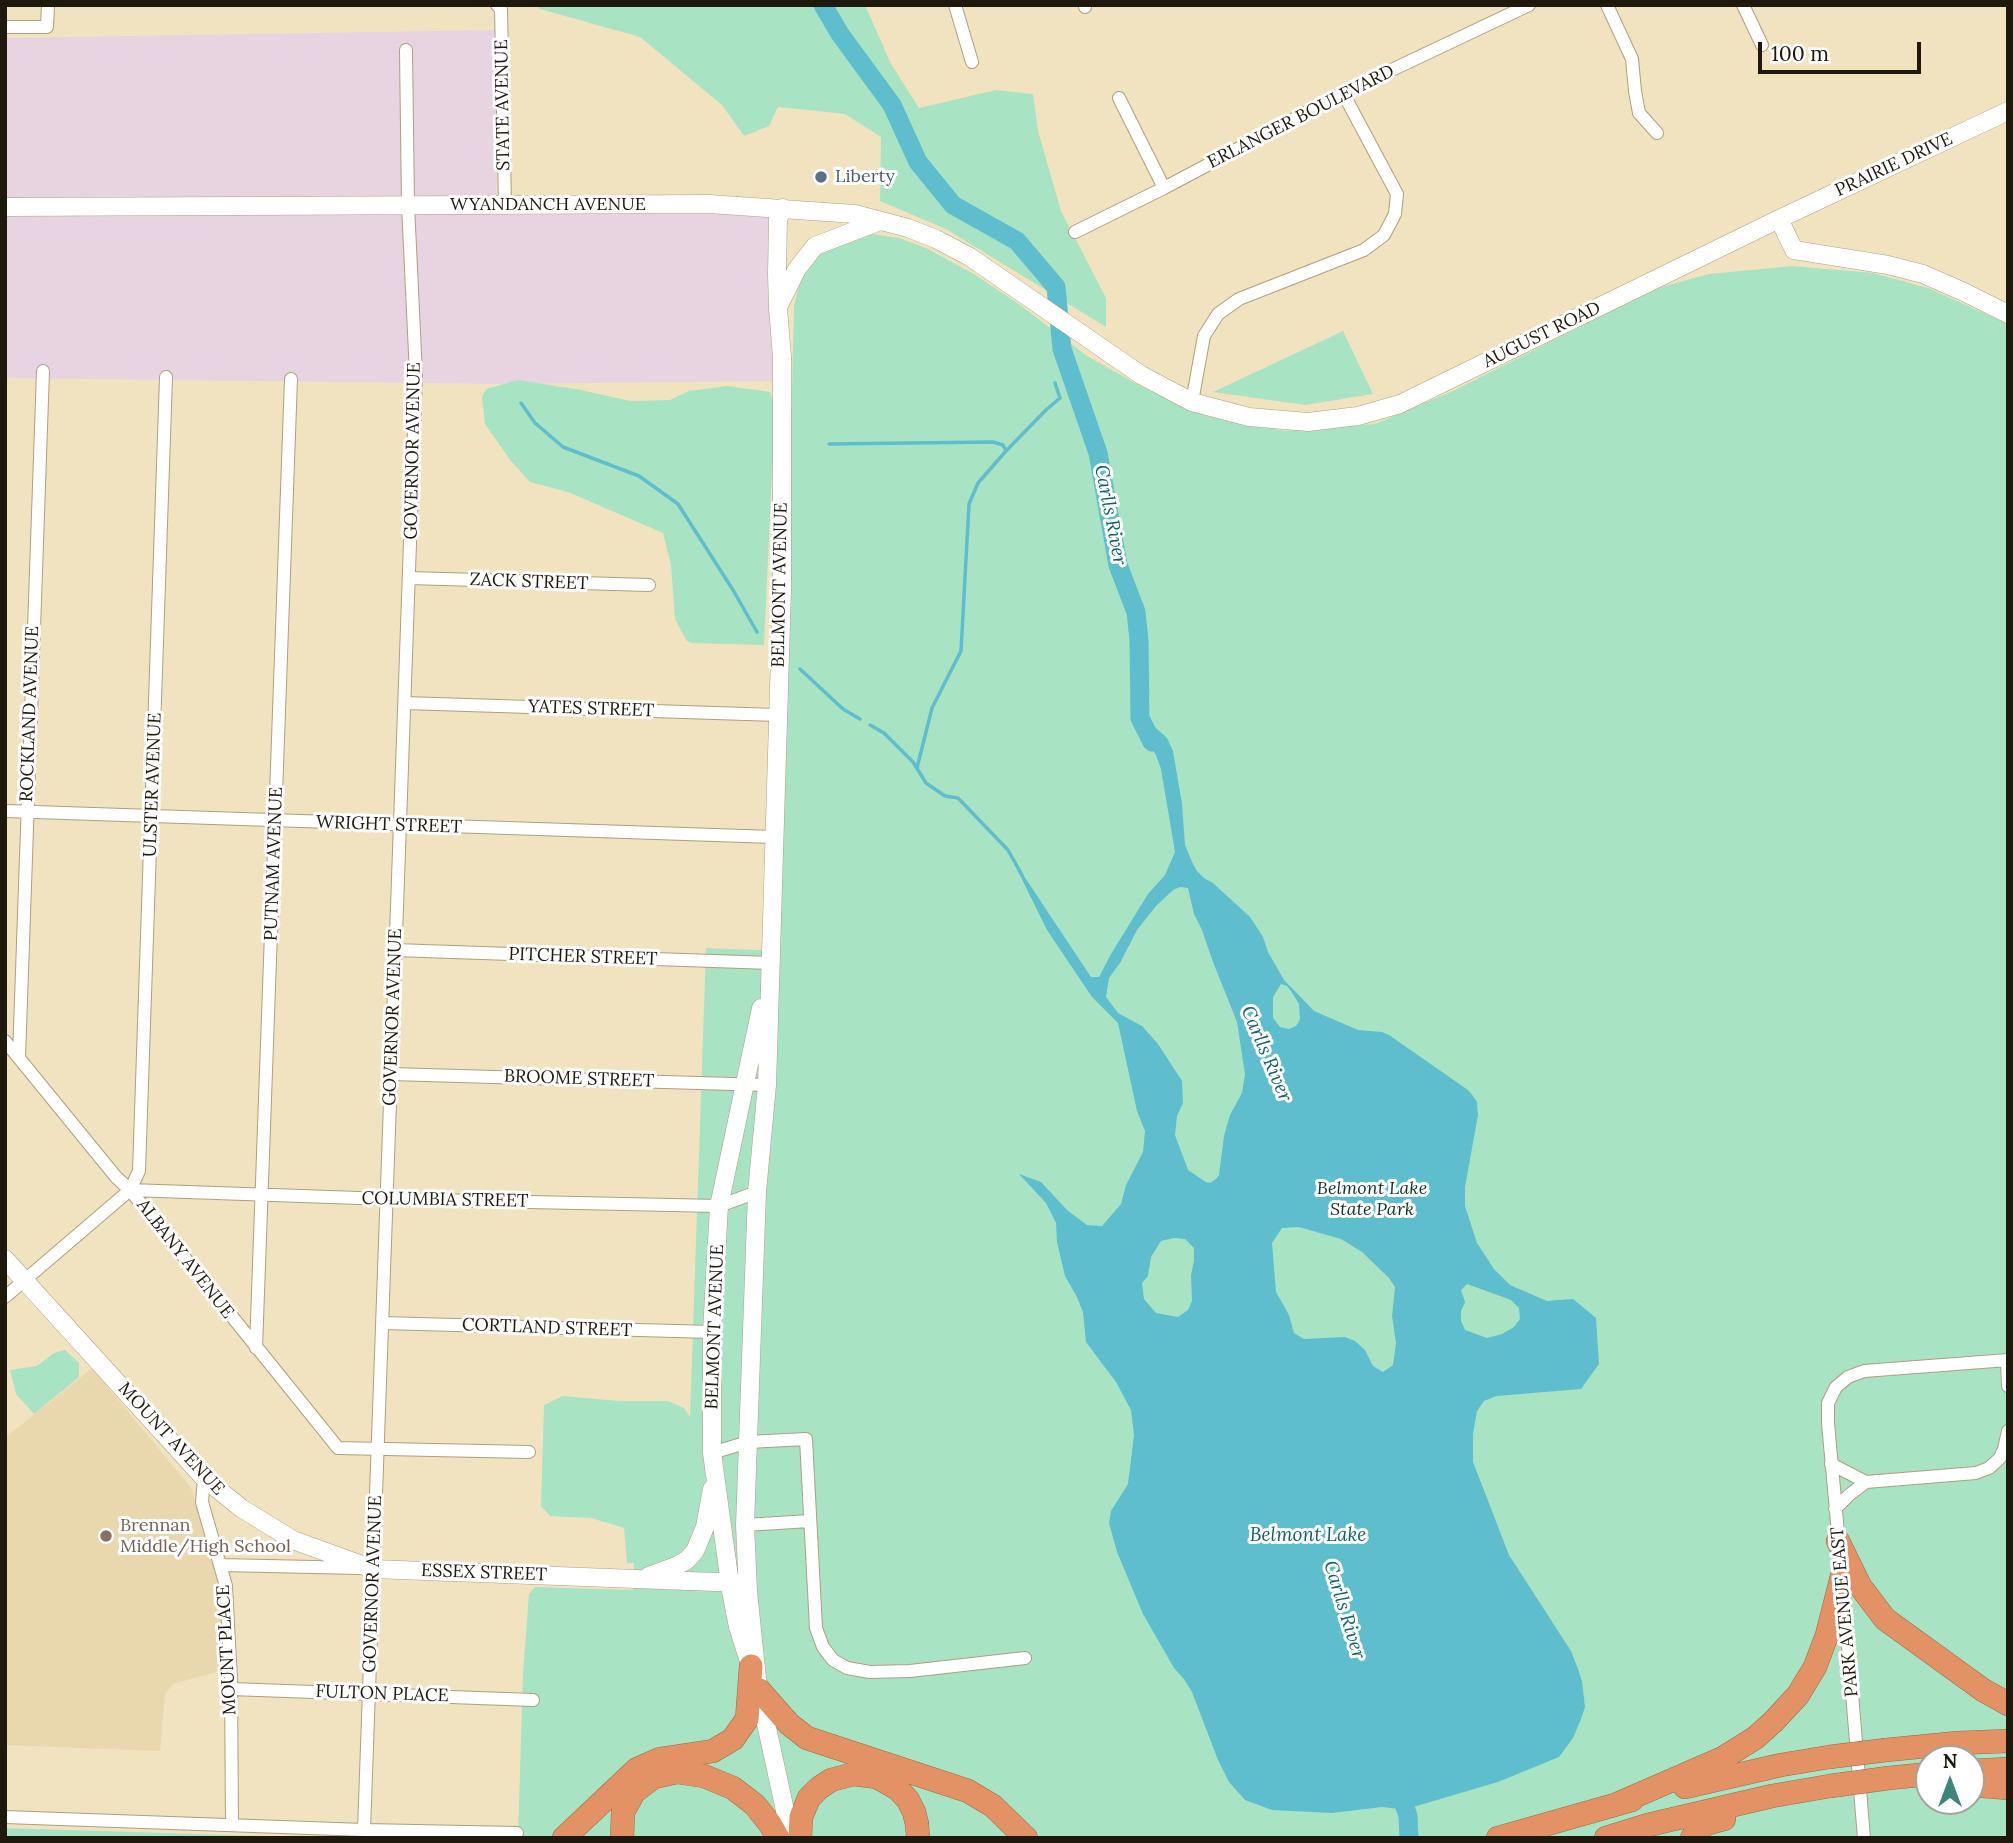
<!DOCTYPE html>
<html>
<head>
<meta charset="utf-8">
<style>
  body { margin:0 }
  #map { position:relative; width:2013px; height:1843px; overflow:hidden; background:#f1e3c0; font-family:Lora,serif }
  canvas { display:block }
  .frame { position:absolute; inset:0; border:7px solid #1f190d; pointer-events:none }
  .north { position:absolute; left:1915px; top:1745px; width:70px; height:70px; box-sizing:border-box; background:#fff; border:2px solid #a5a39e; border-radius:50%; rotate:0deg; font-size:19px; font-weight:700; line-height:28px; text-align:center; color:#1f190d }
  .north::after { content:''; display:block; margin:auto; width:24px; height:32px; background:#3f8478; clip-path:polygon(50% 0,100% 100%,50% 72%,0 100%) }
  .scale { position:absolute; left:1758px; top:42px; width:163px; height:32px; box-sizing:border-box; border:4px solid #1f190d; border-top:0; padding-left:9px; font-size:21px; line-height:24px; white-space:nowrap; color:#1f190d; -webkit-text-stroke:5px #fff; paint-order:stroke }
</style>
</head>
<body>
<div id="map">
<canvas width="2013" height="1843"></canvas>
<div class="frame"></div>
<div class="north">N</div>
<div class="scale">100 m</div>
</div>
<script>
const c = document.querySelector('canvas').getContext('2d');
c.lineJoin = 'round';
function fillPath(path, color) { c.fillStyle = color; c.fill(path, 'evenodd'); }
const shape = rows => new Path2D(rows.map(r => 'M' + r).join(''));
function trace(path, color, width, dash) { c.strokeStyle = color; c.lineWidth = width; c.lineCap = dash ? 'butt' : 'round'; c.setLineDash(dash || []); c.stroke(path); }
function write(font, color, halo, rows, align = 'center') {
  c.font = font + ' Lora,serif'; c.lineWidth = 6; c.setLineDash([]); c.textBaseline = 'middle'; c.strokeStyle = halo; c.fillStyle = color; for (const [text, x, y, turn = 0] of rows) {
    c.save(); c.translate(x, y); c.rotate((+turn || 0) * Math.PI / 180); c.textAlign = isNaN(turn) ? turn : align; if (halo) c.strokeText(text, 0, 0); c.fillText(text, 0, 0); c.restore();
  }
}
fillPath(shape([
  [92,1368,191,1488,222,1585,230,1668,173,1684,165,1694,160,1751,5,1745,5,1438]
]), '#e9d7ae');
fillPath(shape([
  [501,30,496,205,783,208,779,381,504,384,5,378,5,38]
]), '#e8d3e1');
fillPath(shape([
  [535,5,865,5,891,64,919,108,996,90,1033,94,1038,131,1061,211,1106,298,1106,327,946,229,880,201,881,137,845,114,778,107,769,126,744,136,722,105,640,37,540,9],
  [872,234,899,238,926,248,974,274,1020,305,1087,356,1142,387,1206,416,1286,431,1375,424,1455,390,1654,289,1709,274,1792,266,1873,273,1928,288,2008,324,2008,1838,518,1838,523,1673,529,1594,535,1587,633,1590,634,1563,627,1563,624,1528,591,1518,550,1516,541,1506,544,1405,563,1396,619,1401,668,1401,684,1408,690,1417,706,948,778,951,794,306,802,272,820,250,849,236],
  [1929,1759,1971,1759,1971,1801,1929,1801],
  [1343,331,1373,394,1305,405,1213,392],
  [518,380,576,389,631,401,670,400,689,391,727,386,770,392,775,408,764,645,691,643,686,640,675,619,671,565,663,533,568,492,530,482,511,461,485,424,482,397,486,389],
  [65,1350,79,1363,79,1377,34,1414,16,1394,10,1370,37,1366,54,1353],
  [5,1828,325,1838,5,1838]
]), '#a8e4c4');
fillPath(shape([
  [1140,718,1145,718,1167,738,1173,751,1182,804,1185,845,1192,862,1197,871,1204,878,1213,883,1250,917,1263,937,1268,952,1284,980,1314,1011,1358,1030,1382,1032,1389,1035,1468,1090,1473,1096,1477,1102,1478,1115,1465,1187,1465,1206,1477,1243,1494,1269,1510,1285,1547,1301,1573,1299,1596,1318,1599,1364,1581,1389,1497,1396,1484,1401,1477,1411,1473,1434,1473,1462,1509,1555,1571,1651,1578,1669,1582,1681,1585,1707,1581,1719,1573,1738,1559,1757,1498,1782,1413,1807,1411,1815,1404,1816,1400,1809,1382,1807,1332,1813,1272,1810,1245,1800,1229,1782,1218,1760,1192,1692,1184,1679,1174,1668,1143,1614,1117,1552,1109,1523,1111,1511,1128,1484,1134,1435,1131,1410,1116,1382,1086,1342,1083,1312,1077,1297,1065,1276,1057,1242,1056,1223,1046,1203,1019,1174,1041,1182,1067,1210,1087,1225,1102,1226,1121,1204,1126,1185,1143,1152,1145,1131,1137,1111,1118,1023,1092,997,1047,930,1010,855,1091,977,1099,977,1111,954,1148,894,1165,875,1175,852,1161,769,1156,755,1138,728,1135,719],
  [1180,887,1188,888,1194,914,1202,930,1213,962,1237,1022,1245,1074,1242,1093,1230,1115,1224,1136,1219,1175,1216,1179,1210,1183,1206,1182,1188,1170,1175,1135,1177,1116,1183,1103,1182,1081,1158,1044,1142,1026,1118,1013,1106,997,1109,978,1120,963,1137,930,1156,906,1173,890],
  [1281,984,1287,986,1291,991,1299,1004,1300,1020,1296,1026,1289,1029,1280,1027,1273,1018,1273,997],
  [1299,1227,1341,1239,1362,1252,1389,1278,1395,1287,1392,1316,1396,1343,1393,1365,1383,1372,1373,1366,1365,1350,1355,1341,1345,1337,1304,1339,1294,1333,1289,1315,1276,1292,1272,1243,1282,1228],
  [1174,1238,1185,1239,1194,1248,1194,1261,1191,1275,1192,1301,1188,1310,1178,1317,1156,1313,1144,1299,1142,1283,1148,1276,1151,1257,1161,1241],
  [1467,1284,1511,1300,1519,1308,1520,1319,1514,1327,1502,1334,1487,1338,1465,1330,1461,1321,1461,1311,1465,1302,1461,1290]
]), '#5ebece');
trace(shape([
  [521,403,535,423,563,447,639,476,678,504,733,590,757,632],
  [829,444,993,442,1003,445,1006,451,978,483,969,504,961,651,932,708,917,768],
  [1006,451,1046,410,1060,398,1055,383],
  [800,669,843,709,860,719],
  [870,725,884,733,913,762,926,783,945,796,958,798,1008,850,1022,875]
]), '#5ebece', 3.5);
trace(shape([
  [823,5,840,34,892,105,918,162,953,205,1017,241,1056,287,1062,349,1098,453,1118,565,1136,612,1139,640,1140,718,1152,742],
  [1400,1792,1408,1816,1409,1838]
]), '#5ebece', 19);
const street = shape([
  [497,5,501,9,505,205],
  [955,5,972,62],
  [1085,5,1085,7],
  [1607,5,1632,59,1635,91,1639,113,1657,133],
  [1743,5,1762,45],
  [5,27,47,27,48,5],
  [1119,98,1164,188],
  [1075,232,1164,188,1343,93,1529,5],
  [1192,402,1204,336,1218,314,1239,299,1364,250,1384,235,1395,214,1397,194,1343,93],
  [409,578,649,585],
  [405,703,777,715],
  [5,811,774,837],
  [395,950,771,963],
  [5,1041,116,1177,130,1190,338,1448,529,1452],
  [19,1057,43,371],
  [391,1074,767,1085],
  [130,1190,387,1199,719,1206,757,1192],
  [5,1297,130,1190,139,1171,166,377],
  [382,1323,712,1332],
  [256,1348,291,379],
  [2007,1360,2008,1386],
  [712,1453,748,1442,806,1439,816,1628,823,1647,833,1660,847,1668,870,1672,910,1671,1025,1658],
  [1831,1464,1866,1482,1976,1473,1989,1468,2000,1458,2004,1449,2008,1431],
  [204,1478,202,1502,226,1586,231,1680,232,1825],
  [1835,1509,1849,1495,1866,1482],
  [745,1525,810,1521],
  [1839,1544,1828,1423,1828,1403,1836,1387,1848,1377,1864,1371,2008,1360],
  [220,1565,360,1568],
  [1844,1597,1864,1838],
  [231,1689,533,1700],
  [5,1817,364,1830,517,1833],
  [364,1830,416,375,408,205,406,50]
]);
const secondary = shape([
  [5,207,709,204,855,214,908,228,936,239,970,257,1141,375,1192,402,1249,417,1308,422,1358,416,1400,404,1779,219,2008,111],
  [1779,219,1794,250,1888,265,1923,274,1964,292,2008,314],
  [779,305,797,269,815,246,880,221],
  [5,1259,204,1478,241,1508,293,1540,373,1569,741,1583],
  [649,1576,676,1566,687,1560,695,1551,705,1527,712,1489],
  [748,1658,738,1627,731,1591,712,1453,712,1332,719,1206,761,1008],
  [757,1679,748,1591,745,1525,757,1192,767,1085,782,589,782,357,778,308,777,274,778,219,783,208],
  [759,1691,791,1838]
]);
const highway = shape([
  [1838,1541,1860,1586,1885,1619,1983,1690,2008,1704],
  [759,1690,789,1724,807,1738,968,1791,993,1806,1026,1838],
  [1886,1750,1958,1743,2008,1741],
  [1971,1771,2008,1769],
  [1889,1778,1929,1774],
  [1971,1785,2008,1788],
  [1685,1787,1781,1765,1829,1757],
  [1617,1804,1723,1758,1755,1738,1773,1722,1798,1695,1815,1667,1827,1635,1842,1576],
  [564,1838,637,1769,660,1759,713,1751,733,1739,747,1719,751,1666],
  [622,1838,623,1812,634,1792,654,1777,677,1772,704,1776,733,1788,755,1805,770,1824,778,1838],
  [800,1838,801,1817,809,1798,819,1788,831,1780,854,1774,877,1777,898,1789,908,1800,914,1812,917,1824,918,1838],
  [1498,1838,1632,1800],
  [1606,1838,1648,1825,1772,1796,1830,1786],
  [1692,1838,1696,1832,1706,1824,1724,1819]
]);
trace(street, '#ada07f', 14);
trace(secondary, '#ada07f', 19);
trace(highway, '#9e6846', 24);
trace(street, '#fff', 12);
trace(secondary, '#fff', 18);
trace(highway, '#e29265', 23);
const highwayBridge = shape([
  [1829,1757,1886,1750],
  [1830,1786,1889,1778]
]);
trace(highwayBridge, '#9e6846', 24, []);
trace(highwayBridge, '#e29265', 23);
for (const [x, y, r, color] of [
  [821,177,7,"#5c6f8a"],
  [106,1536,7,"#8d6e63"]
]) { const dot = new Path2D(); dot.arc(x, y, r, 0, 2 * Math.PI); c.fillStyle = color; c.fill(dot); trace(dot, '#fff', 2.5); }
write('18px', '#1f190d', '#fff', [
  ["STATE AVENUE",503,105,-91],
  ["ERLANGER BOULEVARD",1301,117,-27],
  ["PRAIRIE DRIVE",1894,165,-25],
  ["WYANDANCH AVENUE",548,205],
  ["AUGUST ROAD",1542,335,-26],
  ["GOVERNOR AVENUE",413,451,-89],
  ["ZACK STREET",529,582,2],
  ["BELMONT AVENUE",780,585,-89],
  ["YATES STREET",591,709,2],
  ["ROCKLAND AVENUE",30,714,-88],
  ["ULSTER AVENUE",153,785,-88],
  ["WRIGHT STREET",389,825,2],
  ["PUTNAM AVENUE",274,864,-88],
  ["PITCHER STREET",583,957,2],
  ["GOVERNOR AVENUE",393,1017,-88],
  ["BROOME STREET",579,1079,2],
  ["COLUMBIA STREET",445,1200,1],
  ["ALBANY AVENUE",185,1259,52],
  ["BELMONT AVENUE",715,1327,-88],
  ["CORTLAND STREET",547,1328,2],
  ["MOUNT AVENUE",171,1439,47],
  ["ESSEX STREET",484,1573,2],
  ["GOVERNOR AVENUE",373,1584,-88],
  ["PARK AVENUE EAST",1845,1612,-95],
  ["MOUNT PLACE",227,1650,-93],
  ["FULTON PLACE",382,1694,2]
]);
write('18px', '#4e5e75', '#fff', [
  ["Liberty",835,177]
], 'left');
write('italic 18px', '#133526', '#fff', [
  ["Belmont Lake",1372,1189],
  ["State Park",1372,1210]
]);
write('18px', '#785e54', '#fff', [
  ["Brennan",120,1526],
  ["Middle/High School",120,1547]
], 'left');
write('italic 19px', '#12626e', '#fff', [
  ["Carlls River",1110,515,79],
  ["Carlls River",1266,1054,67],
  ["Belmont Lake",1308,1536],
  ["Carlls River",1344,1610,73]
]);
</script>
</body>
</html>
